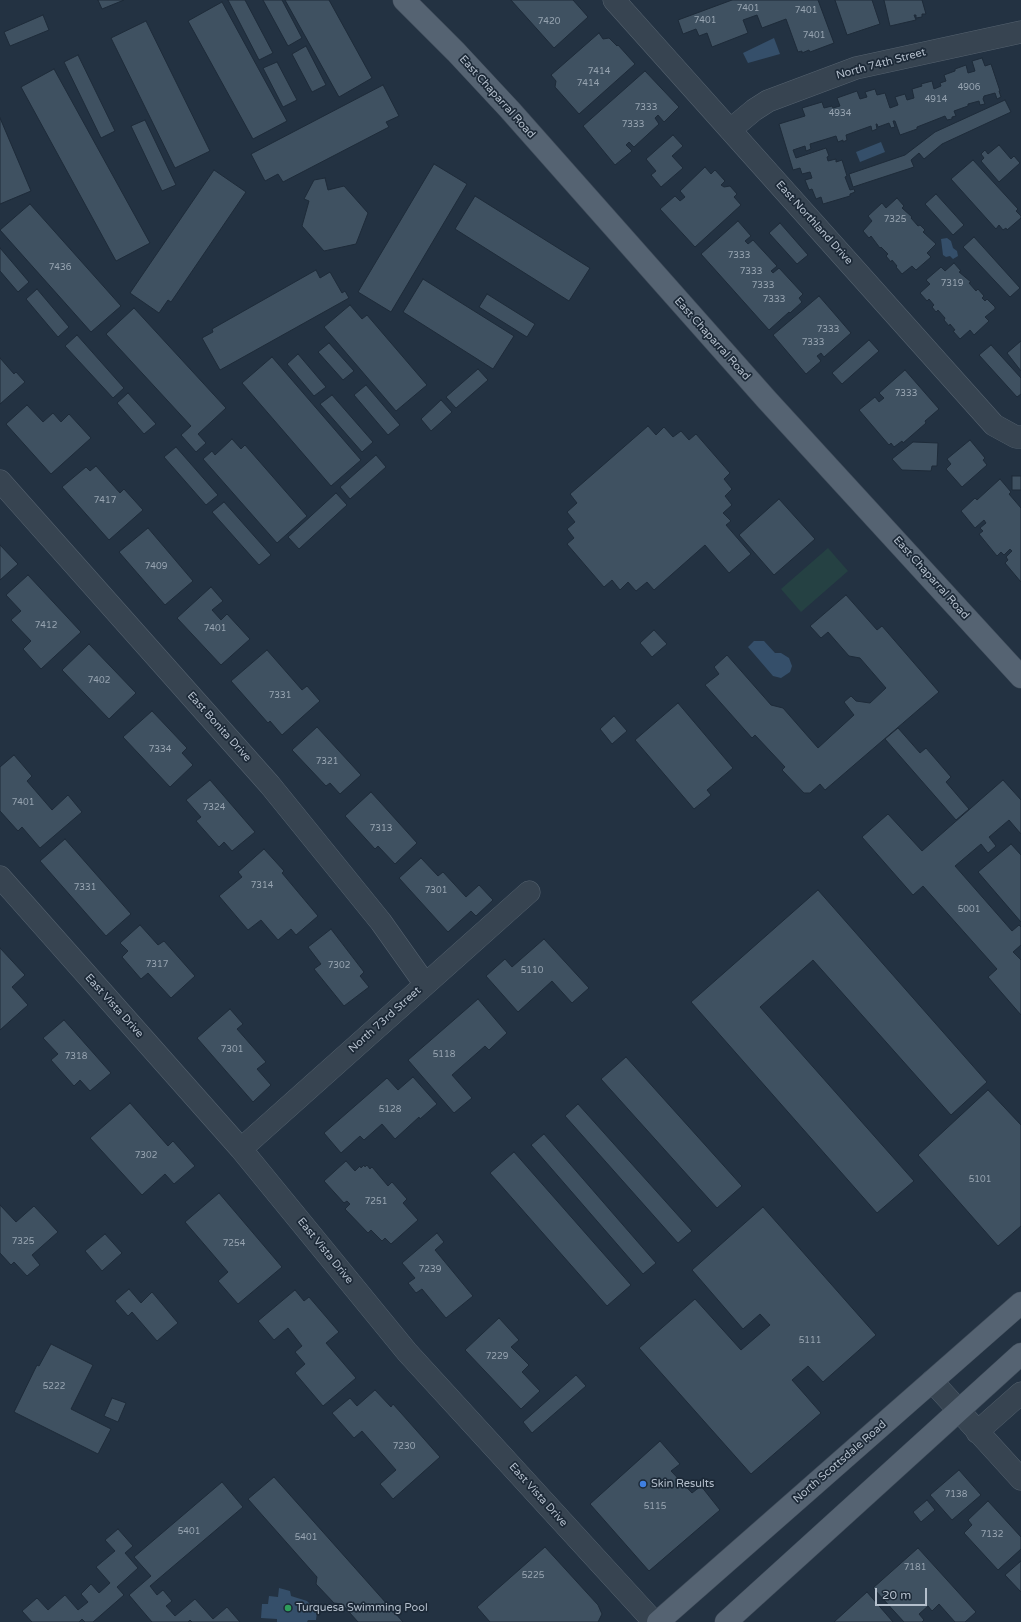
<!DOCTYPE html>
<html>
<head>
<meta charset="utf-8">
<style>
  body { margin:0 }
  #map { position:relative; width:1021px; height:1622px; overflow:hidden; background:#233242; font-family:"Varela Round",sans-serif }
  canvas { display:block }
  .scale { position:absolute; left:875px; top:1588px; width:52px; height:18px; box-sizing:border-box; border:2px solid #b4bfcc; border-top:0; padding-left:5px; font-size:12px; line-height:14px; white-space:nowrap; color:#b4bfcc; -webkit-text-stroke:3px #1c2937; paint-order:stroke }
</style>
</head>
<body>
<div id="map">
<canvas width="1021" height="1622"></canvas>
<div class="scale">20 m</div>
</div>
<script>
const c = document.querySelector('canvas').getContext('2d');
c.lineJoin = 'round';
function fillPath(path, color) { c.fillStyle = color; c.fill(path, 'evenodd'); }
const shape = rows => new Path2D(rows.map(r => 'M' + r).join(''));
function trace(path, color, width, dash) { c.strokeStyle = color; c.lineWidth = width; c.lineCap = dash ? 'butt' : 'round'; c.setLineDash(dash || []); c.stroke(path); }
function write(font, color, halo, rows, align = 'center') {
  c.font = font + ' "Varela Round",sans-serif'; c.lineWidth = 3.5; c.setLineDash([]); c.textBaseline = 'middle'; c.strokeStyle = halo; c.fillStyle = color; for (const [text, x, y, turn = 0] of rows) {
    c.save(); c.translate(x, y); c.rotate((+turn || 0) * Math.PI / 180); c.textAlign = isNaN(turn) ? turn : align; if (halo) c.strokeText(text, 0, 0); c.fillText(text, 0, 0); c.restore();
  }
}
fillPath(shape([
  [828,548,848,571,801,612,781,589]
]), '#254143');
fillPath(shape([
  [774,38,780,54,748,63,743,53],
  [881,142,885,152,860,162,856,152],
  [947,238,951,241,953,248,957,251,958,256,953,259,950,256,946,257,943,255,941,239],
  [754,641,764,641,775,653,781,653,789,658,792,666,790,672,781,678,773,676,748,647],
  [279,1588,290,1591,291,1596,307,1601,317,1612,316,1620,308,1620,307,1622,277,1622,277,1619,261,1618,262,1604,268,1604,269,1596,278,1597]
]), '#354f6a');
const building = shape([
  [98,0,124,0,102,9,98,0],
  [228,0,245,0,273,53,259,60,228,0],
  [263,0,282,0,302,38,288,46,263,0],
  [285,0,329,0,372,78,339,97,285,0],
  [511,0,573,0,588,17,554,48,511,0],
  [732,0,818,0,834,43,810,52,809,50,802,53,802,51,798,52,786,19,762,28,757,15,743,20,748,33,712,47,707,33,699,36,696,29,683,34,678,20,732,0],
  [835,0,872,0,880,24,847,35,835,0],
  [884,0,922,0,926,14,922,14,922,17,916,18,916,15,914,15,916,20,890,26,884,0],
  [222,2,287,121,253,139,188,21,222,2],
  [43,15,49,30,10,46,4,32,43,15],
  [146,21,210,151,175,168,111,38,146,21],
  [599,33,603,39,609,38,617,46,618,45,635,64,579,114,555,87,556,81,551,75,599,33],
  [306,46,326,85,312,92,292,54,306,46],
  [78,55,115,131,101,138,64,62,78,55],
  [982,58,985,66,991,64,1000,91,999,91,1001,97,997,99,995,93,984,96,983,99,985,104,980,105,979,101,968,104,968,106,954,111,956,116,952,117,952,119,947,120,945,116,917,127,917,129,900,135,895,121,893,121,895,127,891,128,889,123,878,127,877,124,876,124,877,129,872,131,871,126,846,135,847,140,843,142,843,140,838,142,836,136,810,144,811,149,806,151,805,146,793,150,796,158,826,148,829,156,827,157,828,161,836,159,836,162,842,160,847,176,845,177,850,190,854,189,855,192,850,194,850,196,823,204,821,197,816,199,812,189,809,190,805,180,812,178,810,172,802,174,800,168,793,170,779,124,805,116,802,108,822,102,824,108,832,106,833,108,840,106,837,98,857,91,860,99,867,97,865,92,875,89,877,95,885,93,890,108,898,105,895,97,905,94,907,100,914,98,912,89,922,86,921,84,932,81,934,89,941,86,940,83,946,81,944,75,955,71,955,69,966,65,968,73,975,71,972,61,982,58],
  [277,62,297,100,283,107,263,68,277,62],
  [54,69,150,243,116,261,21,87,54,69],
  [645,71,679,107,664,122,658,115,655,118,659,124,634,147,629,142,626,145,632,151,615,165,583,126,645,71],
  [383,85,399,116,386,122,389,127,283,182,278,174,265,181,251,154,383,85],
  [1005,100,1011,112,942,144,924,159,919,153,911,160,914,167,853,187,849,174,905,155,935,132,1005,100],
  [0,118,31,191,0,204,0,118],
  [145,120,176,185,162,191,131,126,145,120],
  [673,135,683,146,672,156,683,168,661,187,651,175,656,171,646,159,673,135],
  [999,145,1011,159,1014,156,1020,163,999,182,981,161,984,158,981,154,985,150,988,154,999,145],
  [973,160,1018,209,1016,211,1021,216,1021,218,1007,230,1006,228,1003,230,999,225,996,229,951,179,973,160],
  [434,164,467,184,391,312,358,292,434,164],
  [705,167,711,174,715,170,725,181,721,185,724,187,730,186,737,194,734,197,741,205,695,247,660,209,675,196,680,201,685,197,680,191,705,167],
  [214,170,246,192,171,302,168,300,159,313,130,293,214,170],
  [325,178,328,190,344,186,368,213,356,244,324,251,302,226,309,201,304,199,314,180,325,178],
  [936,194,964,225,953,235,925,204,936,194],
  [475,196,590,268,569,301,455,229,475,196],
  [897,198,904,206,902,208,912,217,911,218,918,226,920,225,925,230,923,232,936,244,927,253,931,257,916,270,912,266,902,274,896,267,897,266,892,260,891,262,886,256,888,254,881,247,880,248,871,236,869,238,863,231,872,221,868,216,882,203,886,208,897,198],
  [30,204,121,306,91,332,0,230,30,204],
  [738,221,751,236,745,241,748,244,753,240,777,266,771,271,773,273,779,268,803,294,799,298,802,302,790,313,789,312,769,330,701,254,738,221],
  [780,223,808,255,797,264,769,233,780,223],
  [974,237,1020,288,1010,297,963,247,974,237],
  [0,248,29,282,18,292,0,271,0,248],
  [954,263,961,271,959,272,971,282,969,283,976,291,978,289,984,296,982,298,985,301,987,299,995,307,995,309,985,317,989,321,974,335,970,330,960,339,953,331,955,330,950,324,949,326,944,320,945,318,938,310,936,312,932,307,934,305,929,299,927,301,920,293,930,284,926,280,941,267,945,271,954,263],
  [316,270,320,278,330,272,342,293,345,291,349,298,220,370,202,338,213,332,212,329,316,270],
  [423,279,514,336,493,369,403,312,423,279],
  [37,289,69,327,58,337,26,299,37,289],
  [487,294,535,324,527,337,479,307,487,294],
  [819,296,851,333,824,357,821,353,817,356,821,361,806,374,773,335,819,296],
  [350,305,362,319,367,315,427,385,396,411,324,327,350,305],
  [134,308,226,408,198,434,206,443,196,452,181,435,191,426,106,334,134,308],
  [77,335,124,388,113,398,65,346,77,335],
  [869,340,879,351,842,384,832,373,869,340],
  [1021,341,1021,371,1007,353,1021,341],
  [329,343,354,371,343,380,318,352,329,343],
  [991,345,1021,378,1021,394,1017,397,979,355,991,345],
  [298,354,326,387,314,396,287,364,298,354],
  [272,357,361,460,331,486,242,383,272,357],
  [0,358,14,374,16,372,25,382,0,404,0,358],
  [478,369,488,380,456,408,446,397,478,369],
  [905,370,939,409,925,421,926,423,903,443,902,441,894,447,891,443,889,445,859,410,875,397,879,402,884,398,879,393,905,370],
  [366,385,400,425,388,435,354,395,366,385],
  [128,393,156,424,144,434,117,403,128,393],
  [332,395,373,442,362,452,320,404,332,395],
  [441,400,452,412,431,431,421,419,441,400],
  [27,405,43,422,53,413,61,422,69,414,91,438,51,474,6,424,27,405],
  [648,426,656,435,664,427,673,437,681,431,689,440,696,434,730,473,724,479,732,489,725,496,732,505,723,513,731,521,726,525,751,554,729,573,705,545,654,590,647,582,636,591,628,582,620,590,612,580,604,587,567,544,574,538,567,529,575,522,567,512,577,503,570,494,648,426],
  [232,439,241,449,245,445,307,516,277,543,203,459,212,451,215,455,232,439],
  [970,440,985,458,983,460,987,465,962,487,946,469,951,464,947,459,970,440],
  [913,442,938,443,937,466,932,466,931,471,902,470,892,459,913,442],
  [176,447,218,495,206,505,164,457,176,447],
  [376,455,386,467,350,499,340,487,376,455],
  [96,466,120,493,124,489,143,510,109,540,62,487,86,467,90,471,96,466],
  [1012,476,1021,476,1021,490,1012,490,1012,476],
  [1000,479,1011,492,1009,494,1021,508,1021,582,1005,563,1008,560,1006,557,1012,551,1010,549,1004,555,1001,552,997,556,979,534,983,531,980,528,986,523,984,520,975,528,961,511,975,498,977,500,1000,479],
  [336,493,347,505,299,549,288,537,336,493],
  [779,499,815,539,774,575,739,535,779,499],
  [224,502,271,555,259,565,212,512,224,502],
  [148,528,193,581,165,605,119,552,148,528],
  [0,545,18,564,0,580,0,545],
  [28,575,81,632,41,669,23,649,31,641,11,620,21,611,6,595,28,575],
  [211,587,223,601,212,610,221,620,227,614,250,639,221,665,177,618,211,587],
  [846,595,877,630,882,626,939,692,825,790,820,784,810,793,804,793,782,770,785,767,755,735,752,738,705,685,719,674,714,667,727,655,771,705,783,708,818,748,854,715,844,702,851,696,856,701,870,703,886,688,860,658,849,656,828,632,821,638,810,626,846,595],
  [654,630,667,644,652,657,640,643,654,630],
  [89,644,136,693,109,719,62,670,89,644],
  [267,650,302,690,307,686,320,701,282,735,270,721,268,723,231,681,267,650],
  [678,703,733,768,707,790,711,795,694,809,635,740,678,703],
  [152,711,187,748,182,753,193,765,170,787,123,737,152,711],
  [614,716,627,731,612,744,600,729,614,716],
  [317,727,361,775,340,794,330,783,326,786,292,750,317,727],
  [898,728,920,753,926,748,951,777,946,782,969,809,956,820,885,739,898,728],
  [14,755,32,776,27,781,52,810,68,795,82,812,40,848,22,827,18,831,0,811,0,767,14,755],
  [210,780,255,832,232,851,224,842,219,847,196,821,201,817,186,800,210,780],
  [1003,780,1021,800,1021,834,1009,820,989,837,996,846,988,853,981,844,955,866,1012,931,1019,925,1021,927,1021,945,1013,952,1021,960,1021,1015,988,977,997,969,923,886,913,895,862,837,888,814,922,851,1003,780],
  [371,792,417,843,395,864,378,846,375,849,345,816,371,792],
  [65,839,131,914,106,936,40,861,65,839],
  [1011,844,1021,855,1021,922,978,872,1011,844],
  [264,849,284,871,282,873,318,916,296,935,291,929,278,940,261,920,248,930,219,896,242,877,238,872,264,849],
  [421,858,438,876,443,872,466,897,479,885,493,900,476,916,471,911,448,932,399,878,421,858],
  [818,890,987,1082,951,1115,813,960,760,1007,914,1181,877,1213,691,1002,818,890],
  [140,925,158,945,164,941,195,976,171,998,148,973,141,979,122,957,128,951,120,943,140,925],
  [331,929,364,972,360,976,369,987,344,1006,314,969,321,964,308,947,331,929],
  [544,939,589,988,572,1003,552,981,518,1012,486,976,505,959,512,967,544,939],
  [0,948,25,975,12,987,28,1005,0,1030,0,948],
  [478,999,507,1033,489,1050,485,1046,452,1075,472,1098,454,1113,408,1060,478,999],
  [230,1009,243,1024,237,1029,266,1062,257,1069,271,1085,253,1102,197,1038,230,1009],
  [64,1020,111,1073,90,1091,80,1080,74,1086,51,1060,58,1054,43,1038,64,1020],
  [626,1057,742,1186,717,1208,601,1079,626,1057],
  [413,1077,437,1104,420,1119,419,1117,395,1139,382,1124,364,1140,360,1136,341,1153,324,1133,387,1078,398,1090,413,1077],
  [988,1090,1021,1125,1021,1226,998,1246,918,1155,988,1090],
  [130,1103,168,1146,173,1141,195,1166,174,1184,165,1174,142,1195,90,1138,130,1103],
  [578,1104,692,1231,678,1243,565,1116,578,1104],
  [544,1134,656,1263,643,1274,531,1145,544,1134],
  [514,1152,631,1285,607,1306,490,1173,514,1152],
  [346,1161,355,1171,360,1166,361,1168,364,1165,365,1167,367,1165,370,1169,372,1167,388,1186,392,1182,407,1199,403,1203,418,1220,391,1244,385,1238,382,1241,371,1230,368,1233,345,1209,350,1204,347,1201,344,1203,324,1181,346,1161],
  [219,1193,282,1267,238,1304,218,1281,228,1272,185,1222,219,1193],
  [0,1205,16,1222,34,1206,58,1232,32,1255,40,1265,27,1276,14,1262,11,1265,0,1253,0,1205],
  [763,1207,876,1335,823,1382,808,1366,792,1380,821,1413,751,1474,639,1348,695,1299,741,1350,770,1325,760,1314,743,1329,692,1270,763,1207],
  [437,1233,444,1242,435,1250,473,1296,446,1318,422,1289,416,1293,408,1283,415,1278,402,1263,437,1233],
  [105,1234,122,1253,102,1271,85,1251,105,1234],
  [129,1289,141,1303,152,1292,178,1323,157,1341,132,1312,128,1316,115,1301,129,1289],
  [295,1290,304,1301,309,1297,339,1332,326,1343,356,1378,323,1406,295,1373,305,1364,295,1352,302,1346,288,1328,274,1340,258,1321,295,1290],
  [499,1318,519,1340,511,1347,529,1365,522,1372,540,1391,521,1409,465,1350,499,1318],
  [51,1344,93,1365,71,1409,111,1429,98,1454,14,1412,37,1365,39,1366,51,1344],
  [576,1375,586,1386,532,1433,523,1422,576,1375],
  [375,1390,391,1407,393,1404,440,1457,393,1499,380,1484,396,1470,362,1431,354,1438,332,1413,350,1398,357,1406,375,1390],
  [112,1398,126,1403,118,1422,104,1416,112,1398],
  [660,1441,680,1464,671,1471,692,1493,701,1486,720,1510,649,1571,590,1504,660,1441],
  [959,1470,981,1495,952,1520,930,1495,959,1470],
  [274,1477,403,1622,358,1622,342,1604,334,1603,316,1584,317,1577,248,1499,274,1477],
  [222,1482,243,1507,150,1586,157,1595,163,1590,172,1601,166,1606,175,1616,195,1599,213,1619,227,1607,240,1622,192,1622,190,1620,188,1622,152,1622,129,1595,151,1576,134,1557,222,1482],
  [927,1500,935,1510,921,1522,913,1512,927,1500],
  [988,1501,1021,1537,1021,1549,998,1570,964,1533,972,1525,968,1520,988,1501],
  [118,1529,133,1546,125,1553,138,1568,117,1587,124,1595,93,1622,85,1622,82,1619,79,1622,32,1622,22,1611,37,1598,48,1610,65,1595,78,1610,88,1602,81,1594,91,1584,99,1593,110,1583,96,1567,115,1551,105,1540,118,1529],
  [545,1547,598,1605,602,1614,598,1622,490,1622,477,1607,545,1547],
  [918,1548,976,1612,965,1622,955,1622,939,1604,932,1611,928,1606,919,1614,924,1620,922,1622,904,1622,873,1588,918,1548],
  [1021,1561,1021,1592,1005,1575,1021,1561],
  [867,1592,893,1622,834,1622,867,1592]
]);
fillPath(building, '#3f5161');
trace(building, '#1e2b39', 1);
const minor = shape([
  [614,0,994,425,1016,437,1021,437],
  [730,130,754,110,768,101,856,68,1021,32],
  [0,481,270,785,381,922,425,984],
  [0,877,241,1149,407,1352,654,1622],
  [241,1149,529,892],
  [932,1381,1021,1479],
  [977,1432,1021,1393]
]);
const major = shape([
  [404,0,456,52,510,110,767,400,1021,677],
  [658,1622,1021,1303],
  [726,1622,1021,1354]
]);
trace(minor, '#55626f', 23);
trace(major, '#414d5b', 23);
trace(minor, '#374451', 22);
trace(major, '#556372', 22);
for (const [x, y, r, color] of [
  [643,1484,4,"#3f7fe0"],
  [288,1608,4,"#2e9e5b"]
]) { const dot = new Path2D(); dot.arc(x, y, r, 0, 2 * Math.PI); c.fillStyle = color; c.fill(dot); trace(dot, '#1c2937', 1.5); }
write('9px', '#97a4b1', null, [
  ["7401",748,9],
  ["7401",806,11],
  ["7401",705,21],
  ["7420",549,22],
  ["7401",814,36],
  ["7414",599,72],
  ["7414",588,84],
  ["4906",969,88],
  ["4914",936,100],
  ["7333",646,108],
  ["4934",840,114],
  ["7333",633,125],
  ["7325",895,220],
  ["7333",739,256],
  ["7436",60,268],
  ["7333",751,272],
  ["7319",952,284],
  ["7333",763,286],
  ["7333",774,300],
  ["7333",828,330],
  ["7333",813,343],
  ["7333",906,394],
  ["7417",105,501],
  ["7409",156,567],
  ["7412",46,626],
  ["7401",215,629],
  ["7402",99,681],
  ["7331",280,696],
  ["7334",160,750],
  ["7321",327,762],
  ["7401",23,803],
  ["7324",214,808],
  ["7313",381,829],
  ["7314",262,886],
  ["7331",85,888],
  ["7301",436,891],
  ["5001",969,910],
  ["7317",157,965],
  ["7302",339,966],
  ["5110",532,971],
  ["7301",232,1050],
  ["5118",444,1055],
  ["7318",76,1057],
  ["5128",390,1110],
  ["7302",146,1156],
  ["5101",980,1180],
  ["7251",376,1202],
  ["7325",23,1242],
  ["7254",234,1244],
  ["7239",430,1270],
  ["5111",810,1341],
  ["7229",497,1357],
  ["5222",54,1387],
  ["7230",404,1447],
  ["7138",956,1495],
  ["5115",655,1507],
  ["5401",189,1532],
  ["7132",992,1535],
  ["5401",306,1538],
  ["7181",915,1568],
  ["5225",533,1576]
]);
write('11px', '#b4bfcc', '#1c2937', [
  ["North 74th Street",881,64,-15],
  ["East Chaparral Road",497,97,48],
  ["East Northland Drive",814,223,48],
  ["East Chaparral Road",712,339,48],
  ["East Chaparral Road",931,578,48],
  ["East Bonita Drive",219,727,48],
  ["East Vista Drive",114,1006,48],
  ["North 73rd Street",385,1020,-42],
  ["East Vista Drive",325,1251,51],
  ["North Scottsdale Road",840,1462,-41],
  ["East Vista Drive",538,1495,48]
]);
write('11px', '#b4bfcc', '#1c2937', [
  ["Skin Results",651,1484],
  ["Turquesa Swimming Pool",296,1608]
], 'left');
</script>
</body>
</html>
